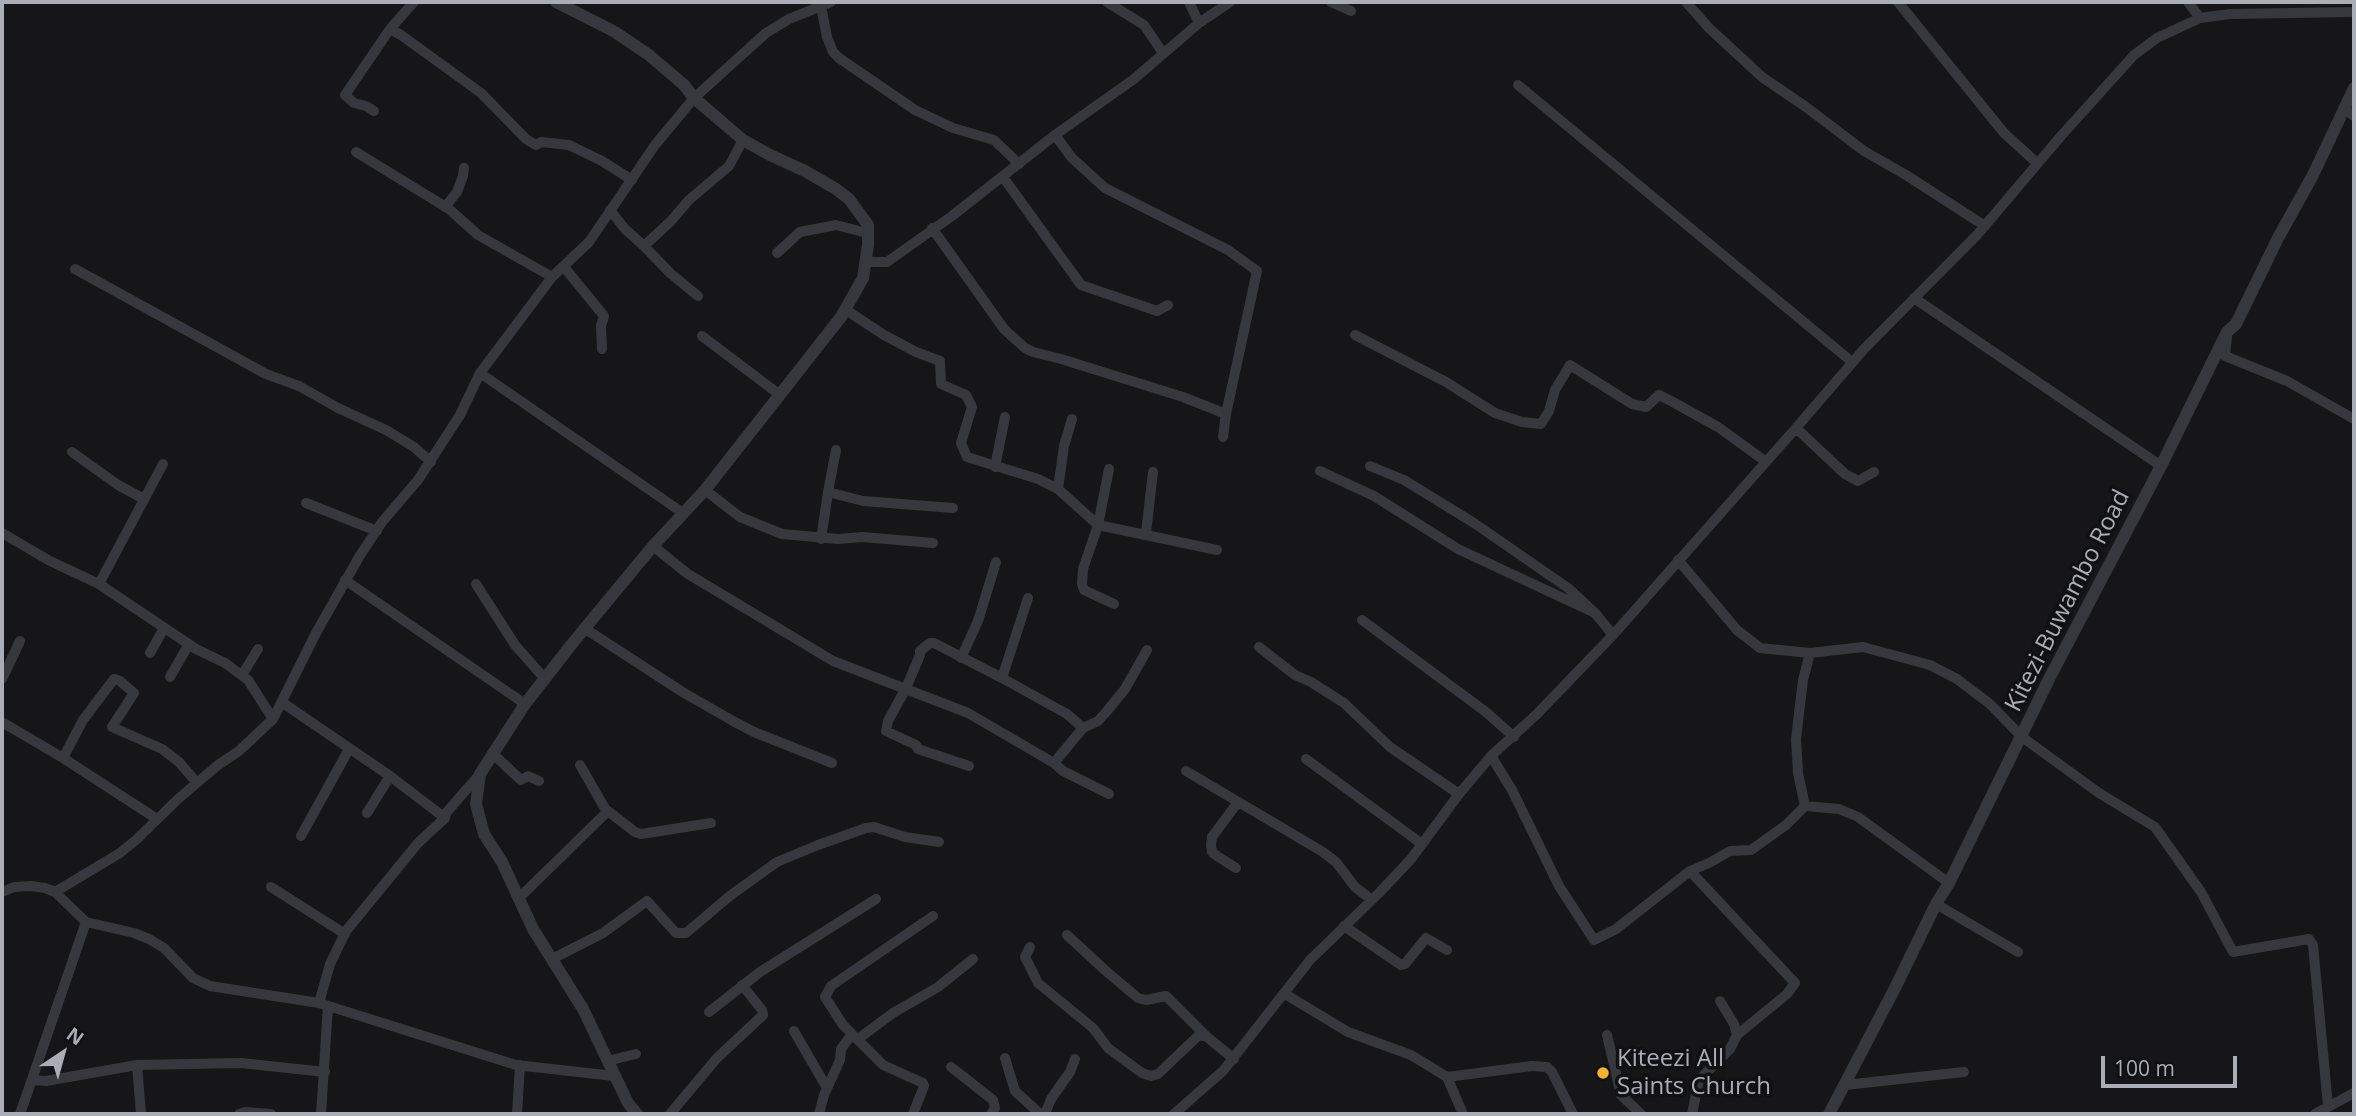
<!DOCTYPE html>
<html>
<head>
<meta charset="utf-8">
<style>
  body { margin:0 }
  #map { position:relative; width:2356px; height:1116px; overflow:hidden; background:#161618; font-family:"Open Sans",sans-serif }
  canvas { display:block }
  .frame { position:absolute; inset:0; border:4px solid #a8adb8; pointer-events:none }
  .north { position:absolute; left:28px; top:1018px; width:70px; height:70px; -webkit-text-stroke:5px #111113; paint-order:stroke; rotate:36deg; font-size:19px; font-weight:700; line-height:28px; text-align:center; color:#a8adb8 }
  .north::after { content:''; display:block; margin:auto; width:24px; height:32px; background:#a8adb8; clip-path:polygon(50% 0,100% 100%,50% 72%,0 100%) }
  .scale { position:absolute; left:2101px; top:1056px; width:136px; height:32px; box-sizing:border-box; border:4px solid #a8adb8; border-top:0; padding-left:9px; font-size:21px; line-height:24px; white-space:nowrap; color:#a8adb8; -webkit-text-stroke:5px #111113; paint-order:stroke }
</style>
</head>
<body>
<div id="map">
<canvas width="2356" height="1116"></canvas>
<div class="frame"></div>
<div class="north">N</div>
<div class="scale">100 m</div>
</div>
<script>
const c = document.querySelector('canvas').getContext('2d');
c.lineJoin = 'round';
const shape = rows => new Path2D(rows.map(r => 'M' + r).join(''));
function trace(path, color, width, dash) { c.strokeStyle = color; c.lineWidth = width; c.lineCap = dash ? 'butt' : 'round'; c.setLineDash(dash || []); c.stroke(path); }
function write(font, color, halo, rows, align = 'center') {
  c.font = font + ' "Open Sans",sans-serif'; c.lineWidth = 7; c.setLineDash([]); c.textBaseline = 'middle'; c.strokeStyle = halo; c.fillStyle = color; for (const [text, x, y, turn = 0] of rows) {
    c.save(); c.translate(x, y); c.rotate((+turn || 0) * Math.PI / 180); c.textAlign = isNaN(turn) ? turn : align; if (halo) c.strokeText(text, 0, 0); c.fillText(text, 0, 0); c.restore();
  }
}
trace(shape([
  [1107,2,1144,25,1163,53],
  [1189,2,1199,23],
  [1331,2,1351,11],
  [1686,2,1709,28,1762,77,1806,107,1864,151,1906,175,1985,226],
  [1898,2,2004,133,2037,163],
  [2188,2,2200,18],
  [821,6,827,37,833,52,839,58,915,110,953,128,994,140,1019,164],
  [390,29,401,35,481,93,526,139,536,145,541,142,569,145,602,161,632,180],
  [1518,85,1852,362],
  [2345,109,2354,116],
  [374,111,366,106,354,103,345,95,390,29,414,2],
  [1055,135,1072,158,1105,188,1228,250,1257,271,1226,414],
  [356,152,449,209,478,235,552,277],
  [1003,177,1081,285,1157,311,1168,305],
  [445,207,457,192,463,176,464,168],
  [610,210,625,229,644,246,671,221,689,200,729,166,743,140],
  [932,228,1004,329,1025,348,1033,352,1061,359,1183,397,1226,414,1223,437],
  [644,246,670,273,698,296],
  [777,253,800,232,836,225,867,233],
  [865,262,887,262,952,216,1055,135,1134,79,1199,23,1230,2],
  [564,267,604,316,601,326,602,349],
  [75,269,266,374,299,386,338,408,386,430,414,447,431,462],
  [1914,298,2161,466],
  [846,310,884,335,916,352,940,361,941,384,966,395,972,407,961,443,967,457,1038,479,1058,489,1098,525,1217,550],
  [1355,335,1446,382,1495,413,1522,422,1541,424,1549,411,1555,390,1570,365,1632,404,1646,407,1659,395,1671,401,1718,427,1765,461],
  [702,336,780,395],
  [2227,336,2225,356,2287,381,2354,419],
  [480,373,683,513],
  [1796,428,1845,474,1858,481,1874,472],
  [72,452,118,485,144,499],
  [1370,466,1404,480,1474,523,1568,588,1595,613,1613,635],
  [995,467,1005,417],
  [1109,469,1098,525,1083,569,1082,584,1084,590,1114,604],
  [1320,471,1374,496,1458,549,1595,613],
  [1058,489,1064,446,1072,419],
  [705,490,740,517,782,534,838,539,862,537,933,543],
  [828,492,836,450],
  [306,503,377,531],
  [2,533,50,561,99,584,196,649,225,663,248,680,273,719],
  [1146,533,1153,472],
  [821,539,828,492,863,501,953,508],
  [653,546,688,574,833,661,968,713,1054,763,1083,728,1098,721,1107,711,1125,689,1147,650],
  [1678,560,1737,630,1760,648,1810,653,1863,647,1930,665,1957,679,1990,704,2022,737,2099,793,2155,827,2201,892,2233,952,2309,939,2313,945,2328,1106],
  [345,580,525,704],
  [99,584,163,464],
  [476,584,515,645,545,679],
  [1362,620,1486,712,1514,737],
  [584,628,684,693,733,721,754,732,832,763],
  [1259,647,1295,675,1311,682,1344,703,1390,747,1459,794],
  [150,653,164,628],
  [961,658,978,621,996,562],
  [242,675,258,649],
  [170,677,189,644],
  [1002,678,1028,598],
  [2,679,20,641],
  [283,703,390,776,445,818],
  [2,722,63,758,157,819],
  [492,753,521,780,528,776,539,781],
  [1491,756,1512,790,1559,886,1594,940,1616,929,1690,871,1709,863,1730,851,1751,850,1786,825,1805,806,1798,773,1796,739,1803,680,1810,653],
  [63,758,83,720,114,679,120,681,134,693,112,727,162,749,179,762,197,783],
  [1306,759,1422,844],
  [1054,763,1063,771,1109,794],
  [580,765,607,812],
  [969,766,918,749,916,745,886,731,888,721,906,688,920,655,920,651,930,643,934,643,1002,678,1067,714,1083,728],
  [1186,771,1323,852,1336,862,1355,887,1372,900],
  [1805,806,1839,809,1858,817,1949,883],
  [367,813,390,776],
  [301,836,349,749],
  [1236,868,1217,856,1212,852,1211,845,1212,837,1238,802],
  [1690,871,1795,983,1787,994,1737,1035],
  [271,887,345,934],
  [2,892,14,887,31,886,45,888,55,892,86,922,134,933,149,939,164,948,193,978,210,986,319,1003,516,1065,614,1076],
  [55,892,120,853,137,839,178,799,218,765,239,751,273,719,316,633,359,557,382,522,418,480,460,415,480,373,552,277,589,242,655,145,694,98,766,33,789,19,831,2],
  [519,898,608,811,635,832,641,834,711,823],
  [1936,904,2018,952],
  [1344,926,1401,965,1405,964,1426,938,1447,950],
  [1067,935,1107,972,1138,998,1146,1000,1166,996,1207,1037],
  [1030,947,1025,957,1038,983,1093,1028,1108,1048,1142,1073,1151,1076,1158,1074,1199,1035,1207,1037,1234,1059],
  [552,959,603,933,647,901,676,933,686,933,731,895,777,862,818,845,866,828,874,827,905,837,939,842],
  [1285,994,1348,1032,1411,1055,1447,1077,1532,1066,1547,1067,1552,1072,1573,1114],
  [319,1003,330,964,346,931,418,843,445,818,446,813,480,774],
  [709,1012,760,972,876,899],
  [794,1031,827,1088],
  [1607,1035,1621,1095,1641,1114],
  [858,1039,893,1013,938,987,973,959],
  [1005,1058,1015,1091,1040,1114],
  [607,1061,636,1054],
  [951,1067,993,1100,995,1108,991,1114],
  [1447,1077,1463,1114],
  [32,1080,46,1081,137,1065],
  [1845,1085,1964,1072],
  [20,1114,86,922],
  [141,1114,137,1065,241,1063,325,1072],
  [239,1114,245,1112,271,1114],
  [321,1114,328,1006],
  [517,1114,520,1065],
  [670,1114,717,1058,763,1015,762,1010,742,985],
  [819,1114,824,1095,840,1060,841,1049,852,1034],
  [913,1114,924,1086,923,1083,883,1065,843,1025,825,997,831,986,933,916],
  [1045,1114,1051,1099,1070,1072,1075,1059],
  [1174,1114,1223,1071,1310,960,1379,893,1411,859,1459,794,1491,756,1537,714,1613,635,1796,428,1864,349,1977,235,2061,136,2134,55,2157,38,2200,18,2230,14,2354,12],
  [1692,1114,1699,1080,1730,1049,1737,1035,1734,1024,1720,1001],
  [2315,1114,2354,1093]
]), '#37383d', 10);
trace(shape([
  [556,2,615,32,649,55,684,85,694,98,743,140,770,155,805,171,836,189,849,199,868,225,868,245,863,278,841,317,705,490,653,546,571,645,525,704,480,774,476,804,484,834,502,862,533,929,583,1009,628,1103,637,1114],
  [1829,1114,1895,988,1936,904,1949,883,2050,677,2161,466,2227,332,2236,324,2278,238,2313,175,2354,88]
]), '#37383d', 12);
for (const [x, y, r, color] of [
  [1603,1073,7,"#f2b134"]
]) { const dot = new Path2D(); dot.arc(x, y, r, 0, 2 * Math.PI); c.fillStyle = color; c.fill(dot); trace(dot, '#111113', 2.5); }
write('24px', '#a8adb8', '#111113', [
  ["Kitezi-Buwambo Road",2068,601,-63]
]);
write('24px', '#a8adb8', '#111113', [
  ["Kiteezi All",1617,1059],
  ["Saints Church",1617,1087]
], 'left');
</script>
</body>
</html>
